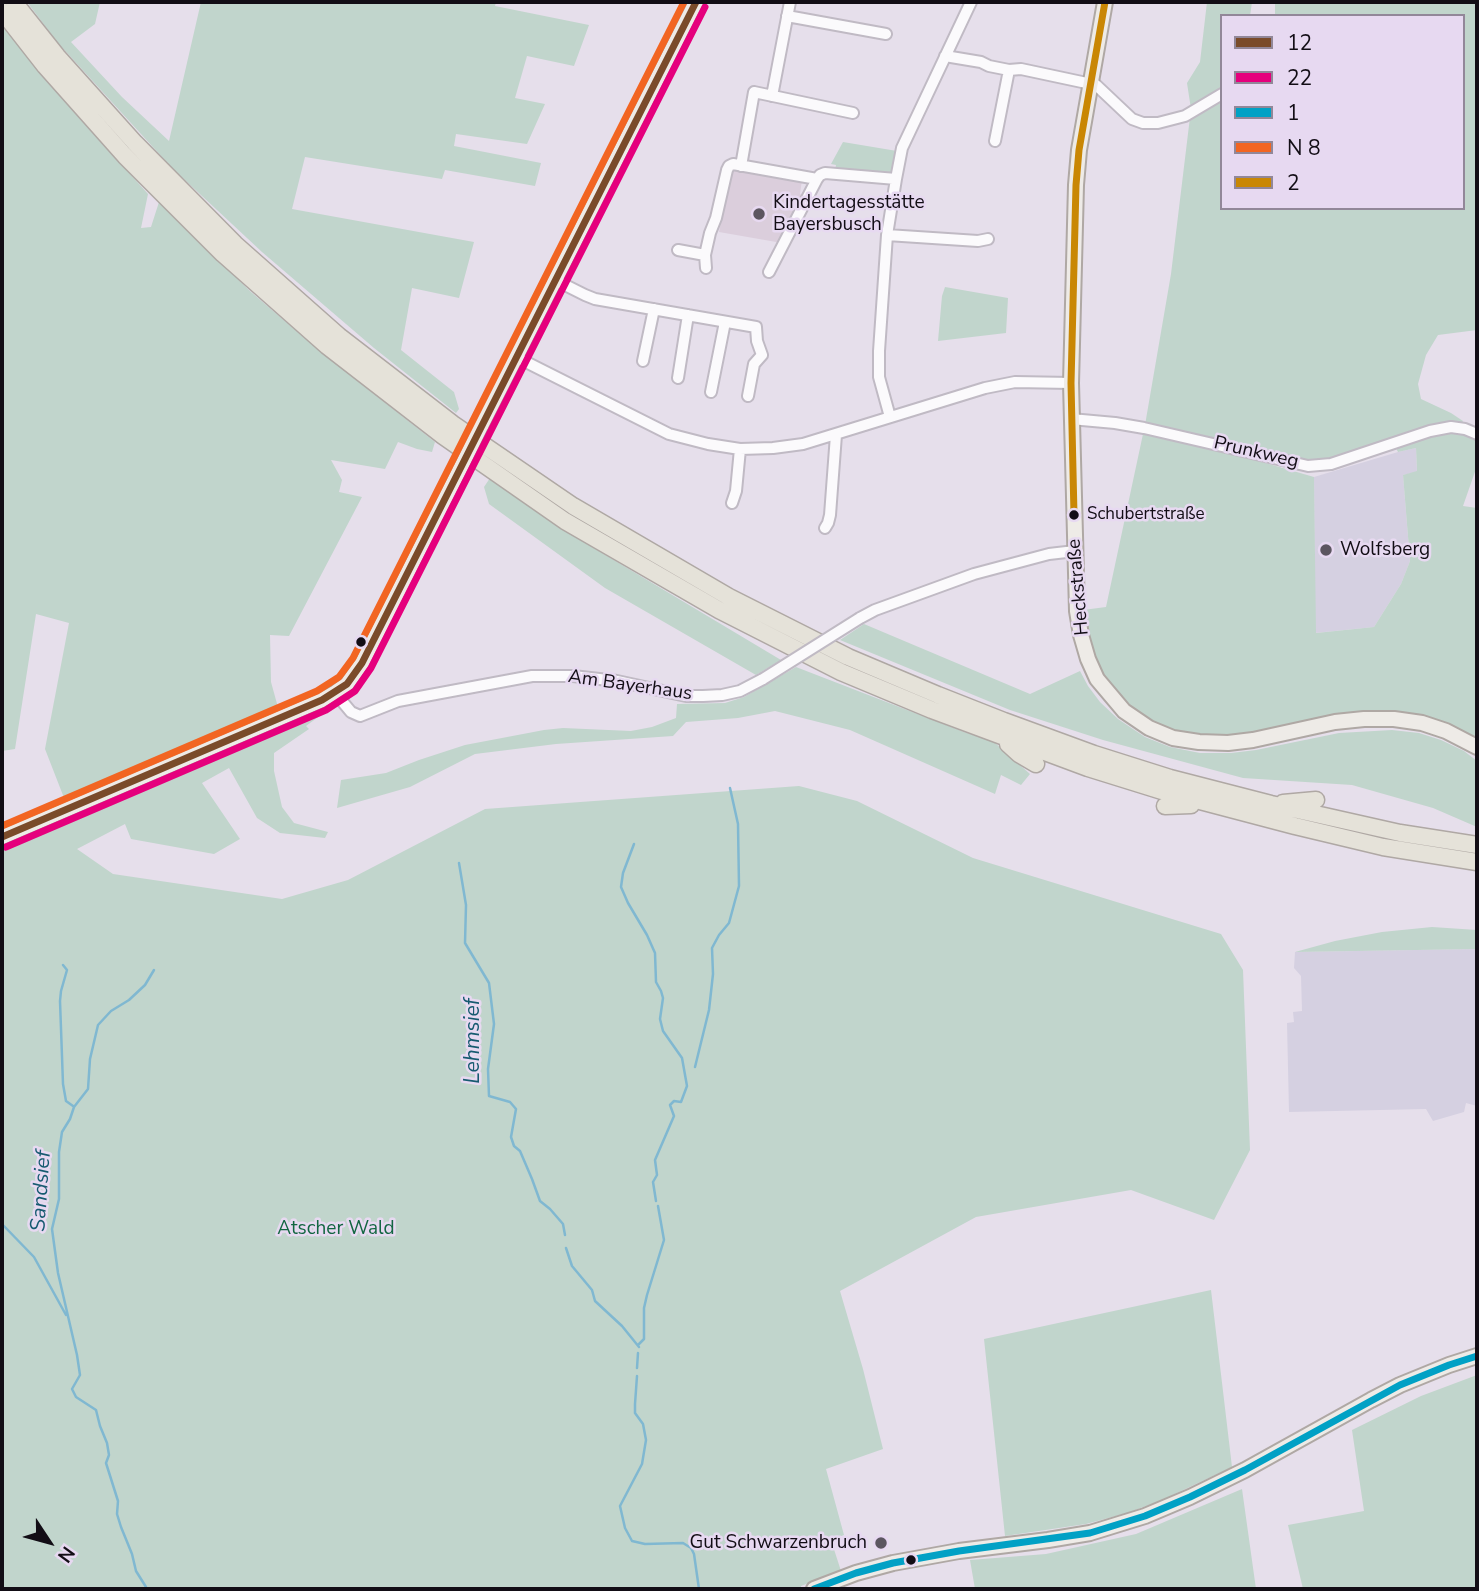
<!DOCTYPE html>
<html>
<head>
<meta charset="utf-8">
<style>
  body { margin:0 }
  #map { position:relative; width:1479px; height:1591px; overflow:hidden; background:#e6dfeb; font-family:"Nunito Sans",sans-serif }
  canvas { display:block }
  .frame { position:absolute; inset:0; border:4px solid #120d15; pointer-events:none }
  .legend { position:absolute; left:1220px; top:14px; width:245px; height:196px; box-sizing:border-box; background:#e7d9f1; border:2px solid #928799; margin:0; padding:9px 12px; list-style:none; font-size:21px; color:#120d15 }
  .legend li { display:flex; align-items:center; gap:14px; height:35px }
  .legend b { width:35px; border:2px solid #928799 }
  .north { position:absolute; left:14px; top:1507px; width:70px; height:70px; -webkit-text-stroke:5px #e7d9f1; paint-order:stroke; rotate:126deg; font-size:19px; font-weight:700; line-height:28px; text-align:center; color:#120d15 }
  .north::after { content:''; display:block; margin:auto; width:24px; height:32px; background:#120d15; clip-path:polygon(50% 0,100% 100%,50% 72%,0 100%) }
</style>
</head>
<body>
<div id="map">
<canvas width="1479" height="1591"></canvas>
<div class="frame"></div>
<ul class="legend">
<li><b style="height:9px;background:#7a4b2a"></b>12</li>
<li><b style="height:9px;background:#e5007d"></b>22</li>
<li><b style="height:9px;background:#01a1c5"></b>1</li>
<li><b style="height:9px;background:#f26522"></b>N 8</li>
<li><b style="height:9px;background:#c98704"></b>2</li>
</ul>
<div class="north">N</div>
</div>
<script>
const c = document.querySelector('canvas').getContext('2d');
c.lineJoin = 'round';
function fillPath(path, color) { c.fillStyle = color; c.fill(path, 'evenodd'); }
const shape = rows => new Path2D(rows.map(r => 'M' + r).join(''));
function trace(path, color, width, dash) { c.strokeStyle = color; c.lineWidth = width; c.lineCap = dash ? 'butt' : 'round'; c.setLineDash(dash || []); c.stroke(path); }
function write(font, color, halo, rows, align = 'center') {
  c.font = font + ' "Nunito Sans",sans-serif'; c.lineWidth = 5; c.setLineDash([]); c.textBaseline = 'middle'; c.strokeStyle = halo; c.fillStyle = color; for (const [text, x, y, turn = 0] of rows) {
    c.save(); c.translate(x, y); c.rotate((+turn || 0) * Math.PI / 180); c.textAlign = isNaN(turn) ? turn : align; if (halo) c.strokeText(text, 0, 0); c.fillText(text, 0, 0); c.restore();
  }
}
fillPath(shape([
  [1416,448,1417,472,1403,475,1410,561,1401,584,1374,627,1315,633,1314,477,1398,452],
  [1477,949,1477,1106,1466,1103,1464,1112,1433,1121,1426,1109,1289,1112,1287,1023,1294,1022,1293,1012,1302,1011,1301,976,1294,968,1295,952]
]), '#d5d0e1');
fillPath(shape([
  [732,169,802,180,800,194,805,197,782,243,719,232,730,172]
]), '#dbcedc');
fillPath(shape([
  [27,2,100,2,95,24,71,42,122,97,169,141,201,2,496,2,495,6,589,25,574,66,527,56,515,98,545,104,527,144,456,134,454,146,541,163,535,186,445,170,442,179,305,157,292,209,474,242,459,298,412,288,401,350,454,392,459,409,456,413,374,348,262,252,172,168,57,42],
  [1207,2,1252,2,1250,16,1222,16,1222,208,1463,208,1463,16,1275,16,1275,2,1477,2,1477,330,1438,335,1426,355,1418,384,1421,399,1451,413,1463,421,1458,432,1469,435,1477,441,1477,466,1463,506,1477,508,1477,739,1447,723,1422,716,1392,710,1362,712,1249,734,1198,736,1173,731,1150,721,1129,707,1115,694,1095,663,1086,634,1083,610,1106,607,1143,434,1203,445,1314,477,1316,633,1374,627,1401,584,1410,561,1403,475,1417,471,1416,448,1398,452,1391,438,1329,461,1300,461,1145,425,1171,274,1191,109,1187,83,1200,62],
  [2,26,54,89,148,194,141,228,151,227,159,202,251,292,321,352,435,442,432,452,417,449,398,442,385,469,331,460,342,480,339,492,362,497,289,636,270,635,271,682,279,711,116,779,66,803,45,749,69,623,36,614,15,749,2,751],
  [843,142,897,151,890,174,835,170,836,165,831,164],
  [945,287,1008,298,1006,333,938,341,942,296],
  [490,478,582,541,781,660,756,675,605,588,489,504,484,487],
  [864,624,1030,694,1080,671,1088,686,1100,702,1118,719,1145,737,1170,747,1200,753,1231,753,1256,750,1339,733,1392,730,1419,733,1441,740,1464,751,1477,761,1477,827,1433,808,1352,785,1243,778,1103,740,1010,710,840,640],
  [796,667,964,732,994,742,1030,774,1021,785,1001,775,995,794,850,730,775,711,738,718,686,722,673,736,556,744,475,754,410,787,337,808,341,780,386,773,419,760,465,745,544,730,563,728,631,731,652,727,676,718,677,704,725,703,744,697],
  [327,704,325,712,306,726,309,729,274,753,274,771,282,807,294,823,328,832,325,838,280,833,257,818,229,768,202,783,240,839,214,854,131,839,125,824,77,849,113,874,282,899,348,880,485,809,799,786,857,801,973,858,1221,934,1243,970,1250,1150,1214,1220,1131,1190,976,1217,840,1291,863,1369,883,1449,826,1469,844,1535,831,1540,841,1571,801,1586,801,1589,2,1589,2,844],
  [1432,927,1477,930,1477,949,1295,952,1335,941,1382,932],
  [1211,1290,1232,1467,1160,1501,1127,1513,1086,1524,1005,1536,984,1339],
  [1477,1375,1477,1589,1303,1589,1288,1525,1364,1511,1352,1430,1421,1396],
  [1242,1489,1256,1589,975,1589,970,1560,1046,1554,1136,1534]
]), '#c1d5cc');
trace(shape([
  [634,844,623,873,621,887,628,903,647,935,655,953,656,982,661,991,663,998,660,1019,663,1031,682,1058,687,1086,681,1102,674,1101,670,1105,674,1116,655,1160,657,1175,653,1182,656,1201],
  [459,863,466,905,465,943,489,983,494,1024,488,1069,489,1096,510,1102,516,1109,511,1137,514,1146,520,1151,532,1179,540,1201,550,1209,563,1224,565,1235],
  [63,965,67,970,61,991,60,1001,63,1084,66,1101,73,1106],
  [695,1067,709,1010,713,974,712,948,719,935,729,923,739,886,738,824,730,788],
  [2,1224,34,1257,66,1315],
  [566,1248,572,1266,592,1290,595,1301,622,1326,639,1347],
  [638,1345,644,1339,644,1308,647,1295,664,1240,658,1206],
  [637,1368,638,1353],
  [637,1376,635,1404,635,1413,643,1424,646,1440,642,1464,620,1506,625,1528,632,1541,645,1544,683,1543,691,1548,694,1554,699,1589],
  [146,1587,136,1571,132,1554,121,1527,117,1514,118,1501,106,1463,109,1455,107,1443,100,1426,96,1410,76,1397,72,1389,80,1375,77,1355,58,1273,52,1229,59,1199,59,1152,62,1132,70,1119,74,1107,88,1089,90,1059,98,1025,111,1011,129,1000,145,985,154,970]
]), '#80b8d1', 2.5);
const minor = shape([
  [787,16,886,34],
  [945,56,981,62,989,66,1009,70,1021,69,1096,85,1132,119,1143,123,1158,123,1185,116,1222,94],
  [772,96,790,2],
  [995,141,1009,70],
  [741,166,754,92,853,113],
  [887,235,978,241,988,239],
  [678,250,705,255],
  [706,268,705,255,710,233,716,218,727,170,729,166,733,164,817,179,820,175,825,173,896,179],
  [769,272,817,179],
  [555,280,585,295,595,299,756,327,757,341,762,355,754,364,748,396],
  [516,357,669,434,708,444,740,449,773,448,803,444,985,388,1015,382,1071,383],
  [643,361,654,309],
  [678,378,688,315],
  [711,392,725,322],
  [890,417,879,377,879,351,887,235,896,179,902,148,971,2],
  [1071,419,1115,423,1144,428,1308,466,1331,464,1430,431,1451,427,1465,429,1477,434],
  [732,503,736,491,740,449],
  [825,528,828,523,830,515,836,435],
  [860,618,875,610,974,574,1049,554,1075,551],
  [336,692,341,700,351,712,360,716,398,701,532,676,573,676,617,681,686,696,703,696,722,695,740,691,763,679]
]);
const major = shape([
  [1105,2,1079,150,1076,185,1071,383,1077,611,1081,635,1088,659,1097,679,1124,711,1149,728,1173,738,1199,742,1228,743,1253,740,1335,722,1364,719,1394,719,1422,723,1446,731,1477,747],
  [481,426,696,2],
  [2,837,322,700,336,692,347,684,362,663,460,469],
  [814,1589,856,1573,893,1563,959,1551,1048,1540,1090,1533,1145,1516,1190,1497,1245,1470,1371,1400,1400,1385,1449,1365,1477,1356]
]);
const highway = shape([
  [14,2,57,56,135,143,235,244,339,336,453,424,573,506,729,597,848,657,938,695,1004,721,1094,754,1170,778,1271,804,1400,833,1477,845],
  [2,11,45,66,125,156,223,254,327,346,443,436,565,521,719,610,841,672,932,710,1088,768,1162,791,1295,826,1383,847,1477,862],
  [1008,744,1019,754,1036,764],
  [1283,803,1316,800],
  [1165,806,1191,805]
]);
trace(minor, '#c0bac4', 14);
trace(major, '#afa8a4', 18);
trace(highway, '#afa8a4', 19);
trace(minor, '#fbfafc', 10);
trace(major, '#eeebe7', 14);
trace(highway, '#e5e2d9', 16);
const minorBridge = shape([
  [763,679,860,618]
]);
const majorBridge = shape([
  [460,469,481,426]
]);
trace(minorBridge, '#c0bac4', 14, []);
trace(majorBridge, '#afa8a4', 18, []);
trace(minorBridge, '#fbfafc', 10);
trace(majorBridge, '#eeebe7', 14);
trace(shape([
  [2,837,322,700,347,684,362,663,696,2]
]), '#7a4b2a', 7);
trace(shape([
  [6,847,326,710,355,691,371,668,705,7]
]), '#e5007d', 7);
trace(shape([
  [814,1589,856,1573,893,1563,959,1551,1090,1533,1145,1516,1190,1497,1245,1470,1400,1385,1449,1365,1477,1356]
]), '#01a1c5', 7);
trace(shape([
  [2,826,317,691,339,677,353,658,684,2]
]), '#f26522', 7);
trace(shape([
  [1074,515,1071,383,1076,185,1079,150,1105,2]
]), '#c98704', 7);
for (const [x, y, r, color] of [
  [759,214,7,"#5c5660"],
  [1074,515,6,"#120d15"],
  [1326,550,7,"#5c5660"],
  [361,642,6,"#120d15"],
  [881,1543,7,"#5c5660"],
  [911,1560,6,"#120d15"]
]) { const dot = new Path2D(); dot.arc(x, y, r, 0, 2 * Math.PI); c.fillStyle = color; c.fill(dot); trace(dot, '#e7d9f1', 2.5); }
write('17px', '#120d15', '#e7d9f1', [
  ["Schubertstraße",1087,515]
], 'left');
write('19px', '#120d15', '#e7d9f1', [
  ["Kindertagesstätte",773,203],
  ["Bayersbusch",773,225],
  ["Wolfsberg",1340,550],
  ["Gut Schwarzenbruch",867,1543,"right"]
], 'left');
write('19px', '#120d15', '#e7d9f1', [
  ["Prunkweg",1256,453,13],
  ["Heckstraße",1079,587,-95],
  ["Am Bayerhaus",630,686,8]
]);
write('19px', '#126641', '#e7d9f1', [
  ["Atscher Wald",336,1229]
]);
write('italic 21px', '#165a70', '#e7d9f1', [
  ["Lehmsief",474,1041,-90],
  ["Sandsief",42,1191,-86]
]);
</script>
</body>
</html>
